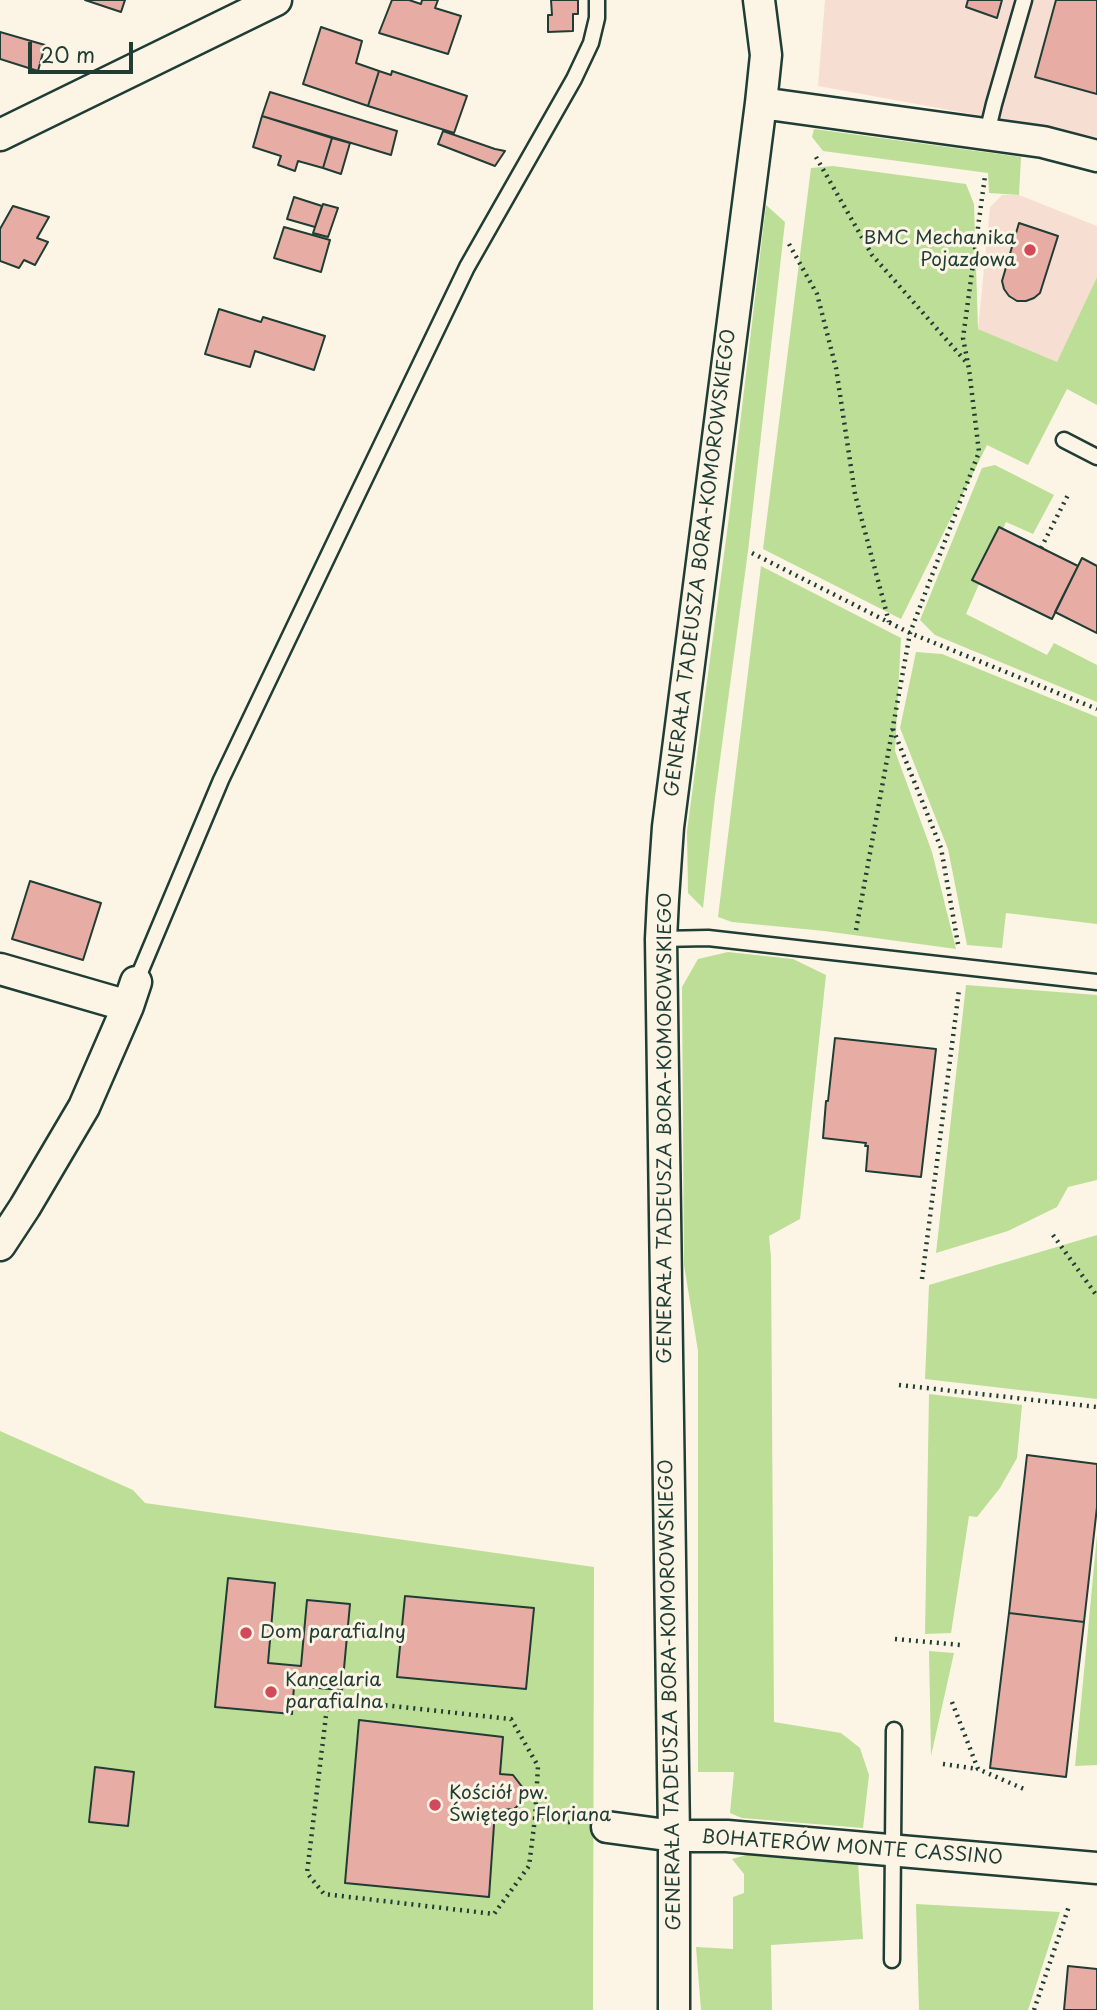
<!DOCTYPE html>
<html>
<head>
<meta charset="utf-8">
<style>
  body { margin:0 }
  #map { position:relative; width:1097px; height:2010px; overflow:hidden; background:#fcf5e5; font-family:"Playpen Sans",sans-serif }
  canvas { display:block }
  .scale { position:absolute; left:28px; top:42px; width:105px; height:32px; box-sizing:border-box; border:4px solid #1f3d34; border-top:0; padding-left:9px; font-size:21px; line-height:24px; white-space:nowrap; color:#1f3d34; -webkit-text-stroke:5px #fcf5e5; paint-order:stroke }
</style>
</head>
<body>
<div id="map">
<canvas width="1097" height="2010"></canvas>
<div class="scale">20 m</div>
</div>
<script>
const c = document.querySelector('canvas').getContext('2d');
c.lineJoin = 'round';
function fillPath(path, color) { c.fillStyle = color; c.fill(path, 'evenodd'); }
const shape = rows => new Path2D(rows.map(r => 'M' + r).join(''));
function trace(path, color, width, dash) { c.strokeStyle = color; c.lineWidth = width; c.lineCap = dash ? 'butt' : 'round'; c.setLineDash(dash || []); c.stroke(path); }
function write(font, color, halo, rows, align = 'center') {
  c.font = font + ' "Playpen Sans",sans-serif'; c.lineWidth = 6; c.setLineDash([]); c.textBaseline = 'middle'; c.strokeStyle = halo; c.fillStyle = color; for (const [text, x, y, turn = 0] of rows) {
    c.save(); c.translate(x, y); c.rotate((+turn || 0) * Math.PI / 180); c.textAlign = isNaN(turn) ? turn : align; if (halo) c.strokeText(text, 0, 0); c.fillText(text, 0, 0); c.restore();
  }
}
fillPath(shape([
  [825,0,1097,0,1097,137,818,86],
  [1002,195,1019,195,1097,226,1097,277,1057,363,978,329,990,207]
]), '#f6dfd2');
fillPath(shape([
  [814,129,1021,157,1019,195,989,193,988,173,823,151,812,137],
  [833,166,966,184,974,204,978,329,1057,362,1097,277,1097,405,1067,389,1028,465,987,445,901,619,763,549,811,168],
  [766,205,785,222,748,551,715,797,703,908,688,893,687,831,729,517],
  [995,465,1054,495,1033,534,1006,522,966,614,1047,655,1054,643,1097,665,1097,702,935,635,920,620,982,468],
  [761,566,901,638,895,751,932,852,956,949,824,931,732,922,718,917],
  [916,652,942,654,1097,717,1097,924,1006,913,1002,948,967,945,948,849,900,728],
  [728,952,793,959,826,975,800,1219,769,1236,771,1257,774,1722,841,1733,860,1748,869,1775,863,1828,742,1818,730,1813,734,1772,698,1772,698,1351,684,1265,682,987,698,959],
  [966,985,1097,995,1097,1180,1068,1187,1057,1207,1008,1231,936,1253],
  [1097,1235,1097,1399,925,1379,929,1285],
  [929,1394,1022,1405,1017,1458,1000,1488,977,1517,969,1516,951,1633,925,1634],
  [0,1431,133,1490,145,1503,594,1567,593,2010,0,2010],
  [1097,1535,1097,1765,1075,1766],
  [929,1651,954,1653,931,1756],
  [753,1853,858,1862,863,1939,771,1945,772,2010,701,2010,696,1947,733,1949,733,1897,744,1893,744,1874,732,1859],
  [916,1904,1060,1912,1028,2010,919,2010]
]), '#bcde97');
const building = shape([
  [85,0,125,0,121,12,85,0],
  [392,0,409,0,421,4,422,0,438,0,435,8,461,16,448,54,379,33,392,0],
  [551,0,578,0,578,14,573,14,573,31,548,32,548,15,552,15,551,0],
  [968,0,1002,0,997,18,966,7,968,0],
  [1056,0,1097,0,1097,94,1035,77,1056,0],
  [321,27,362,41,356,63,379,71,368,106,303,84,321,27],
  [0,32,45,45,38,71,0,59,0,32],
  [379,71,391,75,392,71,467,96,454,133,368,106,379,71],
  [270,92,397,131,391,155,262,116,270,92],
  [262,116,332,138,323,168,298,161,295,171,278,165,281,156,253,147,262,116],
  [443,131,495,149,505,151,495,166,438,144,443,131],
  [332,138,350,143,341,174,323,168,332,138],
  [294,197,322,206,315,227,287,219,294,197],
  [323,204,338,208,328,237,313,233,323,204],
  [13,206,49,217,37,238,48,242,35,265,24,260,19,268,0,261,0,229,13,206],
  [1019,223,1058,236,1040,293,1034,298,1026,301,1017,301,1009,296,1004,289,1002,281,1019,223],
  [284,227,330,240,321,272,274,258,284,227],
  [219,309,261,322,263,317,325,336,314,370,255,351,250,367,205,354,219,309],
  [999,527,1078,566,1052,619,972,580,999,527],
  [1082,558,1097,566,1097,633,1055,612,1082,558],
  [30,881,101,903,83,960,12,939,30,881],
  [835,1038,936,1049,921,1177,866,1171,868,1146,865,1146,866,1143,823,1138,826,1101,828,1101,835,1038],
  [1027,1455,1097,1464,1097,1507,1084,1622,1009,1613,1027,1455],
  [228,1578,275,1583,268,1663,301,1666,307,1600,350,1604,342,1690,294,1686,292,1714,215,1707,228,1578],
  [405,1596,534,1608,526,1689,397,1677,405,1596],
  [1009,1613,1084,1622,1066,1777,990,1768,1009,1613],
  [359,1720,503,1737,500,1774,513,1775,523,1788,522,1802,514,1809,495,1810,489,1897,345,1883,359,1720],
  [95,1767,134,1772,128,1826,89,1822,95,1767],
  [1068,1966,1097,1969,1097,2010,1064,2010,1068,1966]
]);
fillPath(building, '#e7ada4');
trace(building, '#1f3d34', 2);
const service = shape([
  [987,133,994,104,1024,0],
  [1064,440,1097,457],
  [661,939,708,938,1097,982],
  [136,982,221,780,350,510,467,267,574,79,591,43,597,18,597,0],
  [892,1960,894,1730]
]);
const minor = shape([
  [761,103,1043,142,1097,156],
  [0,135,276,0],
  [0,969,128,1006,136,982],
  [0,1245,25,1207,84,1107,128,1006],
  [607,1827,674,1836,727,1836,1097,1868],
  [674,2010,674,1836,661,939,663,899,668,827,761,103,766,55,759,0]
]);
trace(service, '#1f3d34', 19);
trace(minor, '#1f3d34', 35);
trace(shape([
  [816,157,872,255,968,364],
  [789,244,817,294,836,368,855,494,889,622],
  [1041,548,1068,495],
  [752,553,910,633,1097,709],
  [893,729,941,848,958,944],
  [856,930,910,633,979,452,969,369,963,338,985,176],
  [1053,1235,1097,1296],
  [922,1279,959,990],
  [899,1385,1097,1407],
  [895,1639,961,1645],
  [952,1702,978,1769,1024,1789],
  [943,1764,978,1769],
  [535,1818,529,1866,494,1914,324,1894,307,1873,328,1699,511,1719,538,1766,535,1818,575,1823],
  [1034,2010,1069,1906]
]), '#1f3d34', 4.5, [2, 5]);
trace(service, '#fcf5e5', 14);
trace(minor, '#fcf5e5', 30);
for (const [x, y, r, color] of [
  [1030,250,7,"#d1495b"],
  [246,1633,7,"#d1495b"],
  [271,1692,7,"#d1495b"],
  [435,1805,7,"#d1495b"]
]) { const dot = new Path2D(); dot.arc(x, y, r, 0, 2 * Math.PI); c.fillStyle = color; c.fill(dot); trace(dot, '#fcf5e5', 2.5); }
write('19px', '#1f3d34', '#fcf5e5', [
  ["BMC Mechanika",1016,239,"right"],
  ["Pojazdowa",1016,261,"right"],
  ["Dom parafialny",260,1633],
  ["Kancelaria",285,1681],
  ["parafialna",285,1703],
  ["Kościół pw.",449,1794],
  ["Świętego Floriana",449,1816]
], 'left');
write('19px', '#1f3d34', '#fcf5e5', [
  ["GENERAŁA TADEUSZA BORA-KOMOROWSKIEGO",701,563,-83],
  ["GENERAŁA TADEUSZA BORA-KOMOROWSKIEGO",666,1128,-90],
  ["GENERAŁA TADEUSZA BORA-KOMOROWSKIEGO",671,1695,-91],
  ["BOHATERÓW MONTE CASSINO",852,1848,4]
]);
</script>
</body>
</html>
